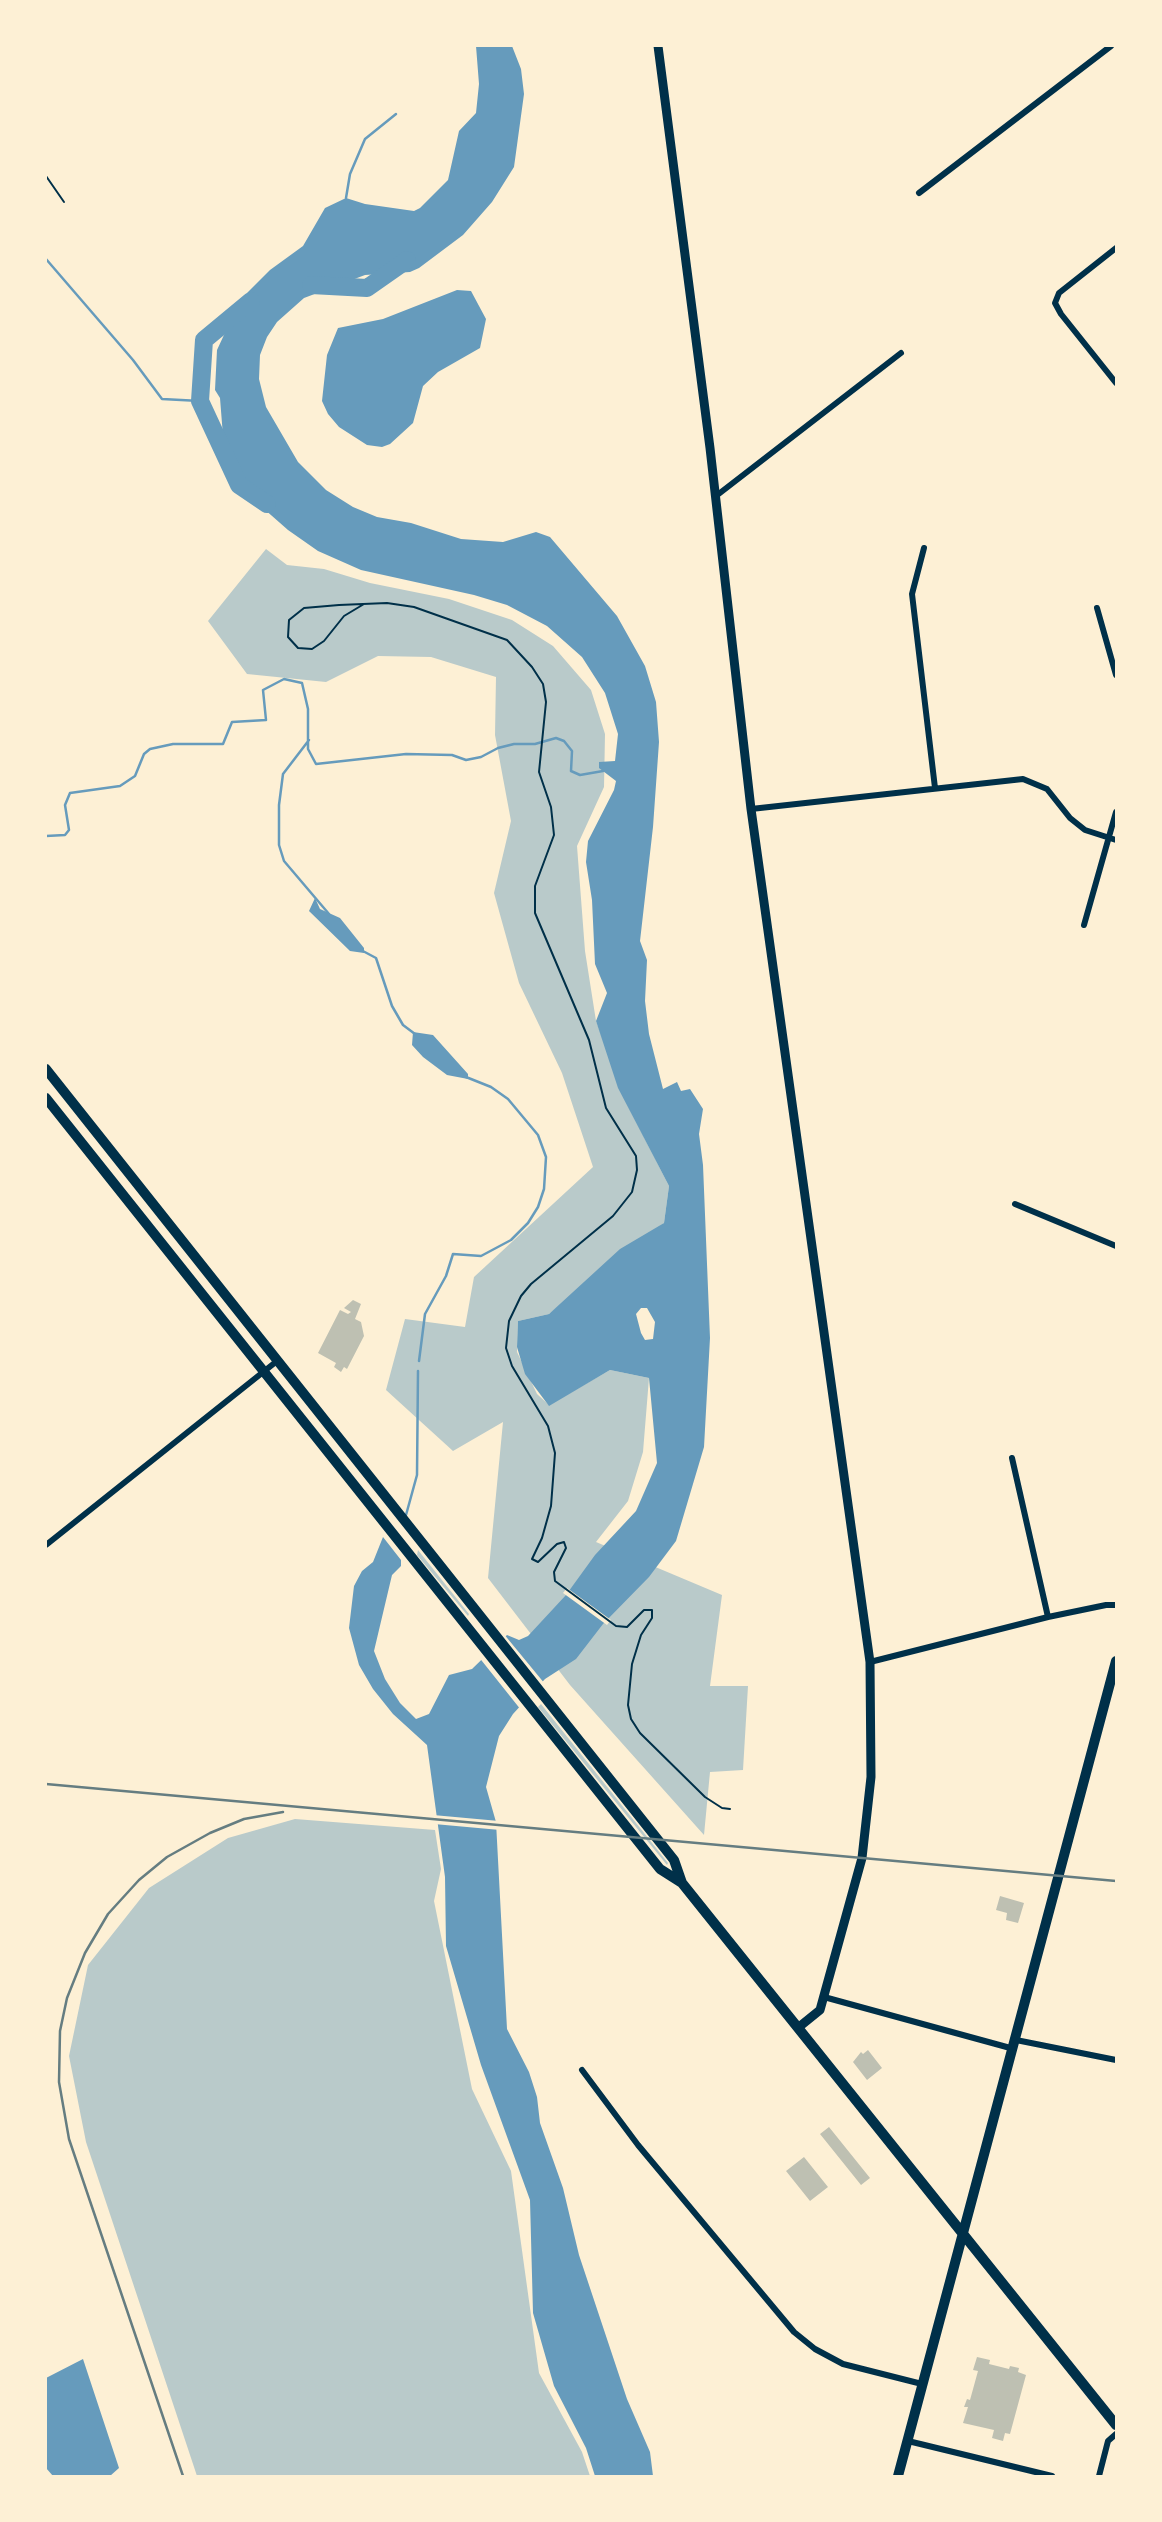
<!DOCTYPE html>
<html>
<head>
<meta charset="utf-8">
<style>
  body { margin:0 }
  #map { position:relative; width:1162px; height:2522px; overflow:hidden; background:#fdf0d5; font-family:"Noto Serif",serif }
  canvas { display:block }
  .frame { position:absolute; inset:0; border:47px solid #fdf0d5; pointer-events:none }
</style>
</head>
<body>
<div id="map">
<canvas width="1162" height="2522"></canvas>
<div class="frame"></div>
</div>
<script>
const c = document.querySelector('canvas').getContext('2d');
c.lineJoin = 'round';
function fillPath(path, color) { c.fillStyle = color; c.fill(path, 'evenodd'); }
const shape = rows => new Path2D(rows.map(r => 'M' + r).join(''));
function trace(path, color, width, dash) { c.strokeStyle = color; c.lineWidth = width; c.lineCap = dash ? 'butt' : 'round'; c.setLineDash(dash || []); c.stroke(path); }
fillPath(shape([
  [266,549,287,565,324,569,370,583,449,599,512,620,553,646,591,690,605,734,604,787,577,846,585,951,596,1021,628,1106,669,1186,664,1223,549,1314,518,1321,517,1352,537,1394,549,1405,610,1370,649,1378,643,1452,628,1501,596,1542,722,1595,710,1686,748,1686,743,1770,710,1772,704,1835,570,1685,488,1578,503,1422,453,1451,386,1390,405,1319,465,1327,474,1277,593,1167,562,1073,519,983,494,893,511,821,495,735,496,677,431,657,378,656,326,682,247,674,208,621],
  [418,1550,469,1614,468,1616,417,1555],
  [541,1704,668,1863,667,1865,538,1707],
  [295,1819,435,1830,441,1869,434,1901,472,2089,511,2171,539,2373,582,2452,590,2476,197,2476,86,2142,69,2056,88,1965,149,1888,228,1838]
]), '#b9caca');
fillPath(shape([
  [476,46,512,46,521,69,524,94,514,167,492,202,463,235,419,268,410,272,365,275,304,298,277,322,267,337,260,355,259,379,266,407,298,462,326,490,353,507,377,517,411,523,461,539,503,542,536,532,550,537,617,616,645,666,656,702,659,742,653,827,640,941,647,960,645,1001,649,1034,663,1089,677,1082,681,1091,690,1089,703,1109,699,1134,703,1165,710,1338,704,1447,676,1541,649,1577,603,1624,576,1659,545,1679,513,1714,499,1736,486,1787,496,1822,507,2029,529,2072,537,2097,540,2123,563,2188,579,2255,627,2399,650,2452,653,2476,595,2476,586,2448,554,2386,533,2313,530,2200,481,2065,446,1946,445,1877,427,1745,393,1714,373,1689,359,1665,349,1628,354,1586,362,1571,373,1562,383,1537,401,1560,401,1566,392,1575,374,1651,385,1679,400,1703,416,1719,429,1714,449,1675,472,1669,507,1635,519,1640,528,1636,566,1595,595,1555,636,1511,657,1463,649,1378,610,1370,549,1406,525,1374,517,1347,518,1321,549,1314,620,1249,664,1223,669,1186,618,1088,596,1021,607,993,595,964,592,900,586,862,588,841,614,790,616,781,599,768,599,762,615,761,618,734,605,693,582,657,547,626,507,605,474,595,361,570,318,551,288,530,255,501,234,466,223,436,220,398,215,390,217,350,236,309,248,292,270,270,303,246,325,208,346,198,365,204,414,211,420,208,448,180,459,131,476,113,479,84],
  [641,1308,647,1308,655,1322,653,1339,645,1340,641,1333,636,1314],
  [457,290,471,291,486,319,480,348,438,372,423,386,413,423,390,444,382,447,367,445,339,427,328,414,322,401,327,355,338,328,383,319],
  [315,898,320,909,340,918,364,948,364,953,350,951,309,911],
  [413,1032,433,1035,468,1074,468,1079,447,1075,423,1057,412,1045],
  [83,2359,119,2468,110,2476,53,2476,46,2468,46,2378]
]), '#669bbc');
fillPath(shape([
  [567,1588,611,1620,607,1625,563,1593],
  [503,1633,545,1684,521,1710,478,1656],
  [433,1815,499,1821,500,1830,434,1824]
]), '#fdf0d5');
trace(shape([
  [346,198,350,174,365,139,396,114],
  [46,259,133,360,162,399,200,401],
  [309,740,283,774,279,805,279,845,284,861,329,914],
  [46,836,65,835,69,830,65,805,70,793,120,786,135,776,144,754,150,749,173,744,223,744,232,722,266,720,263,690,284,679,302,683,308,709,308,749,316,764,406,754,452,755,466,760,481,757,498,748,514,744,535,744,556,738,564,741,572,751,571,771,580,775,603,771],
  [361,950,376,958,392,1006,403,1025,415,1034],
  [419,1361,425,1314,446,1276,453,1254,481,1256,511,1240,528,1223,538,1207,544,1189,546,1157,538,1135,508,1099,491,1087,466,1077],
  [406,1515,417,1475,418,1371]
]), '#669bbc', 2.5);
trace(shape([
  [311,285,367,288,407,260],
  [251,301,204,340,200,401,239,485,267,504]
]), '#669bbc', 18);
fillPath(shape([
  [353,1300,361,1304,355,1319,361,1322,364,1336,347,1369,344,1367,341,1372,334,1367,336,1363,318,1353,340,1310,348,1314,351,1312,344,1308],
  [1000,1896,1024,1903,1018,1923,1006,1920,1007,1913,996,1910],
  [868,2050,882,2068,867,2080,853,2062,861,2052,863,2054],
  [829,2127,870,2178,861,2185,820,2134],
  [804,2157,828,2187,810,2201,786,2171],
  [977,2357,990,2360,989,2364,1009,2369,1010,2366,1019,2368,1018,2372,1026,2375,1010,2434,1005,2433,1003,2441,992,2438,994,2430,963,2423,968,2407,964,2407,967,2399,970,2400,978,2371,973,2370]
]), '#bec0b2');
trace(shape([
  [46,176,64,202],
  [364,604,344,616,324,641,312,649,298,648,288,637,289,620,304,608,339,605,387,603,414,607,507,640,532,667,543,684,546,702,539,772,551,807,554,835,535,886,535,913,589,1040,606,1108,636,1156,637,1170,632,1192,613,1216,531,1284,521,1296,509,1321,506,1348,512,1366,548,1426,555,1453,551,1506,542,1538,532,1559,538,1562,557,1544,564,1542,566,1548,554,1572,555,1581,616,1626,627,1627,644,1610,652,1610,652,1618,641,1635,632,1664,628,1705,631,1719,640,1733,705,1797,722,1808,730,1809]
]), '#003049', 2);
trace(shape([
  [919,193,1111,46],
  [1116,248,1059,293,1055,303,1061,314,1116,383],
  [716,496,901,353],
  [924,548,912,594,935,788],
  [1097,608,1116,675],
  [751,809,1023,779,1047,789,1070,818,1085,830,1116,840],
  [1084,925,1116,812],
  [1015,1204,1116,1246],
  [1012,1458,1048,1617],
  [46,1545,277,1361],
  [870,1662,1048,1617,1106,1605,1116,1605],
  [824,1997,1014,2049],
  [1016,2040,1116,2060],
  [582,2070,638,2145,794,2332,815,2349,843,2364,922,2384],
  [908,2441,1052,2476],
  [1099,2476,1108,2441,1116,2434]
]), '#003049', 6);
trace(shape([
  [658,46,710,448,751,809,870,1662,871,1777,862,1858,820,2010,799,2027]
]), '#003049', 9);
trace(shape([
  [46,1069,674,1860,682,1883],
  [46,1098,660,1869,682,1883,1116,2425],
  [898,2476,1116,1661]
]), '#003049', 10);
trace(shape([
  [46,1784,1116,1881],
  [183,2476,69,2139,59,2082,60,2031,67,1998,85,1953,108,1914,139,1880,167,1857,210,1833,244,1819,283,1812]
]), '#657d81', 2.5);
</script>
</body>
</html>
